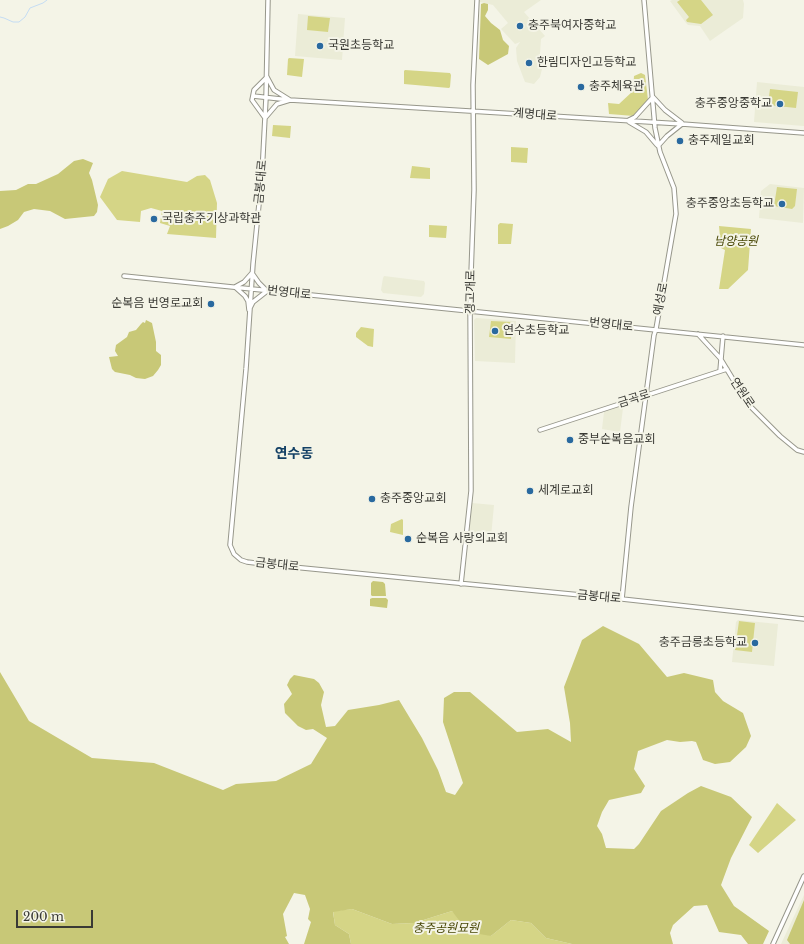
<!DOCTYPE html>
<html>
<head>
<meta charset="utf-8">
<style>
  body { margin:0 }
  #map { position:relative; width:804px; height:944px; overflow:hidden; background:#f4f4e7; font-family:"Libre Baskerville",serif }
  canvas { display:block }
  .scale { position:absolute; left:16px; top:910px; width:77px; height:18px; box-sizing:border-box; border:2px solid #3a3a35; border-top:0; padding-left:5px; font-size:12px; line-height:14px; white-space:nowrap; color:#3a3a35; -webkit-text-stroke:3px #f4f4e7; paint-order:stroke }
</style>
</head>
<body>
<div id="map">
<canvas width="804" height="944"></canvas>
<div class="scale">200 m</div>
</div>
<script>
const c = document.querySelector('canvas').getContext('2d');
c.lineJoin = 'round';
function fillPath(path, color) { c.fillStyle = color; c.fill(path, 'evenodd'); }
const shape = rows => new Path2D(rows.map(r => 'M' + r).join(''));
function trace(path, color, width, dash) { c.strokeStyle = color; c.lineWidth = width; c.lineCap = dash ? 'butt' : 'round'; c.setLineDash(dash || []); c.stroke(path); }
function write(font, color, halo, rows, align = 'center') {
  c.font = font + ' "Libre Baskerville","Noto Sans KR",serif'; c.lineWidth = 4; c.setLineDash([]); c.textBaseline = 'middle'; c.strokeStyle = halo; c.fillStyle = color; for (const [text, x, y, turn = 0] of rows) {
    c.save(); c.translate(x, y); c.rotate((+turn || 0) * Math.PI / 180); c.textAlign = isNaN(turn) ? turn : align; if (halo) c.strokeText(text, 0, 0); c.fillText(text, 0, 0); c.restore();
  }
}
fillPath(shape([
  [480,0,541,0,524,12,545,36,541,39,540,54,542,69,540,77,534,84,525,82,517,61,516,48,520,42,515,44,501,29,508,23,493,5,480,2],
  [672,0,743,0,744,4,743,18,710,41,700,26,688,25,686,23,670,1],
  [298,14,345,18,342,60,295,56],
  [757,82,804,87,804,126,754,122],
  [770,184,804,188,803,223,759,218,761,191],
  [384,276,424,281,425,283,424,294,421,297,383,293,381,290,383,278],
  [476,318,516,321,515,363,475,361,474,320],
  [618,407,623,408,620,432,602,429,604,412],
  [472,503,494,505,491,537,469,534],
  [738,620,778,624,774,666,732,662,736,622],
  [804,895,804,944,781,944]
]), '#ebecd7');
fillPath(shape([
  [680,0,701,0,713,15,701,24,687,22,686,20,689,17,677,2],
  [308,16,330,18,328,32,307,30],
  [289,58,304,59,302,77,287,75,288,59],
  [405,70,450,73,451,75,450,87,449,88,404,84,404,71],
  [641,73,645,75,648,100,634,116,609,114,608,103,619,104,633,91,634,76],
  [770,89,798,92,796,108,768,105],
  [273,125,291,126,290,138,272,136],
  [511,147,528,148,527,163,511,162],
  [412,166,430,168,430,179,410,178],
  [122,171,187,182,197,176,205,175,210,180,217,203,216,238,167,234,170,226,160,223,162,211,151,208,141,211,140,222,117,220,100,197,108,179],
  [777,187,797,189,795,206,792,209,774,206],
  [500,223,513,224,511,244,498,244,498,225],
  [429,225,447,226,446,238,429,237],
  [719,226,751,229,748,270,728,289,719,289,725,250,721,248],
  [491,321,512,322,511,339,489,337],
  [361,327,374,329,373,347,368,346,356,337,356,333],
  [402,519,403,520,403,535,390,532,391,524],
  [739,621,755,623,752,652,735,650],
  [777,803,796,820,758,853,749,845],
  [352,909,392,924,414,923,452,911,491,936,511,920,531,923,546,938,572,944,351,944,349,934,335,925,333,911]
]), '#d5d586');
fillPath(shape([
  [484,3,488,4,488,10,485,16,491,23,500,30,503,40,509,46,508,54,488,65,479,59,481,4],
  [83,159,93,163,89,173,92,180,98,205,97,212,94,216,65,219,50,211,34,209,24,212,18,220,8,226,0,229,0,191,16,190,28,184,36,184,58,174,74,161],
  [146,320,152,323,156,342,156,351,161,355,161,365,158,370,153,376,145,379,136,378,130,375,115,372,112,369,109,357,118,356,115,351,116,345,127,337,129,332,136,330,141,324,143,322,145,323],
  [373,581,383,582,385,584,386,596,372,596,371,595,371,583],
  [372,598,386,598,388,600,387,608,370,606,370,599],
  [603,626,639,644,667,677,684,673,713,680,715,692,723,701,743,713,751,736,746,747,730,762,715,764,703,760,696,742,692,741,680,742,667,740,638,751,634,769,645,786,641,793,609,800,602,812,597,826,602,834,606,848,634,849,639,844,661,811,688,793,701,786,731,797,752,817,731,858,721,885,734,906,769,931,763,944,748,944,741,935,719,932,707,905,694,906,673,925,670,933,673,944,572,944,546,938,531,923,511,920,491,936,468,932,452,911,414,923,392,924,352,909,333,912,335,925,349,934,351,944,304,944,311,922,308,919,310,909,305,895,294,893,283,914,287,936,285,937,289,944,0,944,0,672,29,721,92,758,154,763,223,790,236,784,276,781,311,764,327,738,313,729,306,730,298,726,285,713,284,704,292,694,287,685,290,679,294,675,314,679,319,683,324,692,321,705,326,727,335,726,348,710,379,705,399,700,422,738,438,770,446,792,455,795,463,783,443,722,444,698,454,692,470,692,517,732,548,729,571,742,570,723,564,687,582,640],
  [804,900,804,944,790,944,787,940]
]), '#c8c877');
trace(shape([
  [0,17,4,18,13,22,19,22,25,17,30,8,43,3,47,0]
]), '#c4dcf3', 1);
const tertiary = shape([
  [268,0,266,98,262,174,253,264,246,369,230,545,234,554,241,560,247,562,272,565,622,599,804,619],
  [267,77,274,90,290,100,277,104,265,118,252,100,254,90,267,77],
  [253,96,290,100,682,124,804,133],
  [653,97,665,110,682,123],
  [629,120,635,117,653,97],
  [629,122,646,132,657,145],
  [658,146,667,136,682,124],
  [252,273,259,283,267,291,253,302,249,310,248,301,245,296,235,287,244,282,252,273],
  [124,276,804,345],
  [698,334,720,358,748,404,780,436,797,450,804,452],
  [720,371,723,336],
  [540,430,727,369],
  [461,584,471,491,470,303,474,190,473,85,477,0],
  [622,599,631,507,654,335,656,329,676,214,674,188,660,152,655,128,644,0],
  [773,944,804,876]
]);
trace(tertiary, '#97978b', 5.5);
trace(tertiary, '#fff', 3.5);
for (const [x, y, r, color] of [
  [520,26,4,"#29699f"],
  [320,46,4,"#29699f"],
  [529,63,4,"#29699f"],
  [581,87,4,"#29699f"],
  [780,104,4,"#29699f"],
  [680,141,4,"#29699f"],
  [782,204,4,"#29699f"],
  [154,219,4,"#29699f"],
  [211,304,4,"#29699f"],
  [495,331,4,"#29699f"],
  [570,440,4,"#29699f"],
  [530,491,4,"#29699f"],
  [372,499,4,"#29699f"],
  [408,539,4,"#29699f"],
  [755,643,4,"#29699f"]
]) { const dot = new Path2D(); dot.arc(x, y, r, 0, 2 * Math.PI); c.fillStyle = color; c.fill(dot); trace(dot, '#f4f4e7', 1.5); }
write('12px', '#3a3a35', '#f4f4e7', [
  ["충주북여자중학교",528,26],
  ["국원초등학교",328,46],
  ["한림디자인고등학교",537,63],
  ["충주체육관",589,87],
  ["충주중앙중학교",772,104,"right"],
  ["충주제일교회",688,141],
  ["충주중앙초등학교",774,204,"right"],
  ["국립충주기상과학관",162,219],
  ["순복음 번영로교회",203,304,"right"],
  ["연수초등학교",503,331],
  ["중부순복음교회",578,440],
  ["세계로교회",538,491],
  ["충주중앙교회",380,499],
  ["순복음 사랑의교회",416,539],
  ["충주금릉초등학교",747,643,"right"]
], 'left');
write('12px', '#3a3a35', '#f4f4e7', [
  ["계명대로",535,115,4],
  ["금봉대로",261,182,-85],
  ["갱고개로",471,292,-89],
  ["번영대로",289,293,6],
  ["예성로",661,299,-79],
  ["번영대로",611,325,6],
  ["연원로",742,393,56],
  ["금곡로",634,399,-18],
  ["금봉대로",277,565,6],
  ["금봉대로",599,597,5]
]);
write('italic 12px', '#484706', '#f4f4e7', [
  ["남양공원",736,242],
  ["충주공원묘원",446,929]
]);
write('bold 14px', '#134065', '#f4f4e7', [
  ["연수동",294,454]
]);
</script>
</body>
</html>
